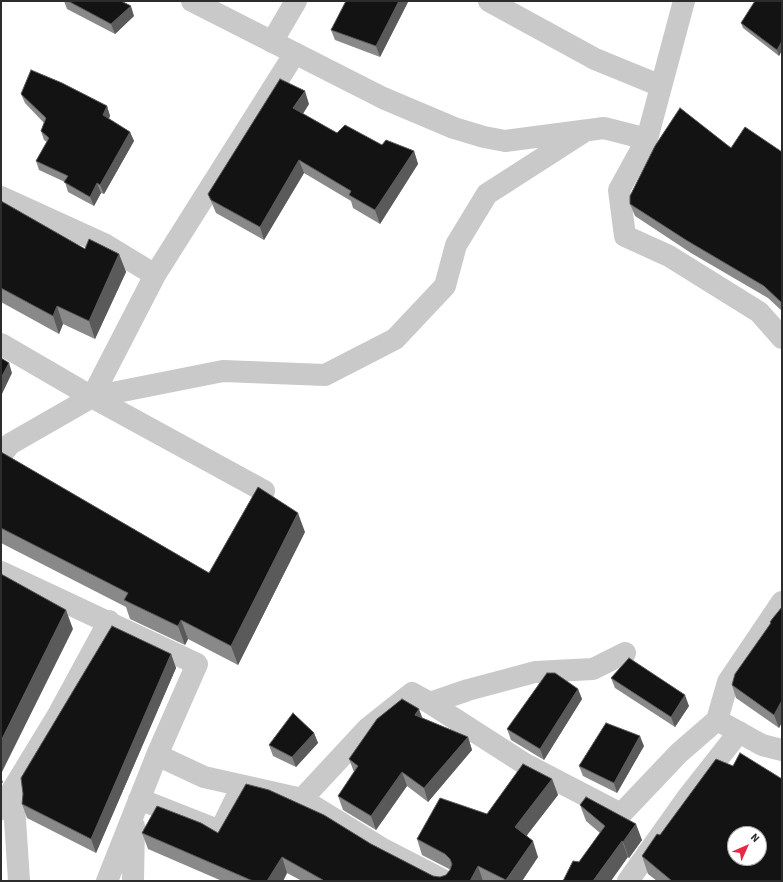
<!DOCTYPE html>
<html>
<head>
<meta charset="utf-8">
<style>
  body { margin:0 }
  #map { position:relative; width:783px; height:882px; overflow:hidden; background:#fff; font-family:"Source Sans 3",sans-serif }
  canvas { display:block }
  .frame { position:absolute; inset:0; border:2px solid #2c2c2c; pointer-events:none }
  .north { position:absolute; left:727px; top:826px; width:40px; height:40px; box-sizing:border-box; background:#fff; border:1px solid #ababab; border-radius:50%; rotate:45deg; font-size:11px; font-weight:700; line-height:16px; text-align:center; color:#2c2c2c }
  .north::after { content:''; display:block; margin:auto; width:14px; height:18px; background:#e92847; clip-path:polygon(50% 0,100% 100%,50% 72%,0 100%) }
</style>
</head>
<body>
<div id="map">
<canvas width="783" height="882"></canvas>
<div class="frame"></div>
<div class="north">N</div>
</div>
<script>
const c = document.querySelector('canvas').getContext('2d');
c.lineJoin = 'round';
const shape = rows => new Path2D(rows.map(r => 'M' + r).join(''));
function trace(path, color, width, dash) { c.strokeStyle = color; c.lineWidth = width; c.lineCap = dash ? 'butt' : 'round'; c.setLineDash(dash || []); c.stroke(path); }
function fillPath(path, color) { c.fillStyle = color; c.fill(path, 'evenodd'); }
trace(shape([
  [192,1,383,98,454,128,484,137,505,141,604,128,647,139],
  [489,1,595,59,661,86],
  [684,1,647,139,619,190,625,236,669,256,759,312,782,338],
  [272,42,296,1],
  [1,197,104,244,155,275],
  [1,344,92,397,264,491],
  [92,397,155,275,295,53],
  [1,455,10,444,92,397,223,371,325,375,395,339,445,286,456,245,487,194,585,131],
  [1,572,197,664,157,755,107,881],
  [782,602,728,682,717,720,762,745,782,750],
  [430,703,468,690,535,672,593,669,625,653],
  [157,755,204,777,302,799,368,728,412,693,430,703,525,764,621,814,679,753,717,720],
  [13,789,58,715,109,621],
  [139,799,220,831,242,786],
  [302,799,383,849,445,881],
  [1,809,13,789,19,881],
  [133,881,134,826],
  [628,881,687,798,739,732]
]), '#c9c9c9', 22);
fillPath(shape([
  [64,1,121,1,134,16,115,34,67,9],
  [782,1,782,50,779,56,743,28,741,23],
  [408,2,380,57,335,40,331,30],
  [21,94,107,106,110,116,109,119,130,132,134,141,104,194,101,193,94,206,68,192,65,182,39,170,36,161,47,142,44,140,41,131,44,123,25,103],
  [309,104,303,114,337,133,382,145,414,151,418,164,380,224,353,208,351,201,304,173,264,240,216,213,208,194],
  [731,148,782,152,782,311,768,298,691,253,635,216,630,204],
  [1,201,85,249,119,254,126,272,95,339,63,324,59,334,1,302],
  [1,452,209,573,305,532,238,665,188,639,185,645,130,619,126,607,1,543],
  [782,607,782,722,779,728,736,698,732,685,770,624,770,622],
  [171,654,176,668,96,853,27,818,22,804],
  [611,678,689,706,675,727,615,688],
  [578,689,582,699,544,760,511,740,507,729],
  [422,718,468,737,472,750,428,802,407,786,376,830,343,810,338,796,354,772,349,759],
  [314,733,318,743,296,767,273,756,269,745],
  [644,746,617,793,583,776,579,766],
  [733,766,782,881,657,881,648,874,642,856,660,835],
  [552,779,558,795,526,836,538,857,522,881,302,881,287,873,283,881,222,881,148,849,142,833,218,833,371,844,433,876,440,877,446,875,451,870,422,855,417,839,487,814],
  [580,805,642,840,629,858,628,857,579,862,600,833,586,821]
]), '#898989');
fillPath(shape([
  [399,1,407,1,408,2,380,57,376,46],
  [131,6,134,16,115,34,111,24],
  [782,41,782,50,779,56,777,50],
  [305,91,309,104,298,121,293,108],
  [107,106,110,116,106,124,103,115],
  [130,132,134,141,104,194,100,185],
  [414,151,418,164,380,224,375,210],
  [299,160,304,173,264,240,260,227],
  [97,183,101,193,94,206,90,197],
  [119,254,126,272,95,339,89,321],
  [57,306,63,324,59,334,53,316],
  [9,363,12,373,1,396,1,378],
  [298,513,305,532,238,665,231,646],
  [66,610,73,629,1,774,1,741],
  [181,620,188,639,185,645,178,626],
  [171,654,176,668,96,853,91,839],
  [578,689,582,699,544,760,540,749],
  [685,695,689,706,675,727,671,717],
  [781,702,782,706,782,722,779,728,774,715],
  [419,709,424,722,415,715],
  [314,733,318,743,296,767,292,757],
  [640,736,644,746,617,793,614,783],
  [468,737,472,750,428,802,424,788],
  [402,772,407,786,376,830,371,816],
  [1,778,3,782,1,785],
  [552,779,558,795,521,843,515,827],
  [636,824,642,840,629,858,623,842],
  [533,841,538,857,522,881,506,881],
  [622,841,628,857,611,881,593,881],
  [282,857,287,873,283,881,267,881],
  [478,866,483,881,470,881]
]), '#5a5a5a');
const building = shape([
  [68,1,121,1,131,6,111,24,68,1],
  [346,1,399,1,376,46,331,30,346,1],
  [755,1,782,1,782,41,777,50,741,23,755,1],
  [31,70,62,83,107,106,103,115,130,132,100,185,97,183,90,197,64,182,68,176,36,161,49,138,41,131,46,118,21,94,31,70],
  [280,79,305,91,293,108,337,133,345,125,382,145,386,140,414,151,375,210,349,195,351,191,299,160,260,227,211,200,208,194,280,79],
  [680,108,731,148,745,127,782,152,782,303,764,286,686,240,630,204,630,196,655,146,680,108],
  [1,201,85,249,89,239,119,254,89,321,57,306,53,316,1,288,1,201],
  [1,358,9,363,1,378,1,358],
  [1,452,209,573,258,487,298,513,231,646,181,620,178,626,124,600,128,593,1,528,1,452],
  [1,574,66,610,1,741,1,574],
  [782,607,782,703,781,702,774,715,732,685,735,674,771,623,770,622,773,618,782,607],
  [112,626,171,654,91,839,22,804,23,794,21,778,112,626],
  [629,658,685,695,671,717,611,678,629,658],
  [547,673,555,673,578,689,540,749,507,729,547,673],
  [402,699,419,709,415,715,468,737,424,788,402,772,371,816,338,796,358,766,349,759,377,719,402,699],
  [293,713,314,733,292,757,269,745,293,713],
  [606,723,640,736,614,783,579,766,606,723],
  [740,753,782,779,782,881,672,881,642,856,657,834,660,835,716,759,733,766,740,753],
  [735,834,759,834,759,858,735,858,735,834],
  [523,764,552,779,515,827,533,841,506,880,478,866,470,881,323,881,323,880,282,857,267,881,253,881,142,833,157,806,201,823,218,833,246,784,269,790,324,815,371,844,433,876,440,877,446,875,450,870,452,864,450,859,445,854,417,839,440,798,487,814,523,764],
  [586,797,636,824,623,842,622,841,593,881,563,881,573,861,579,862,605,826,580,805,586,797]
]);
fillPath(building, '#131313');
trace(building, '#5a5a5a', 1);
</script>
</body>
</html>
